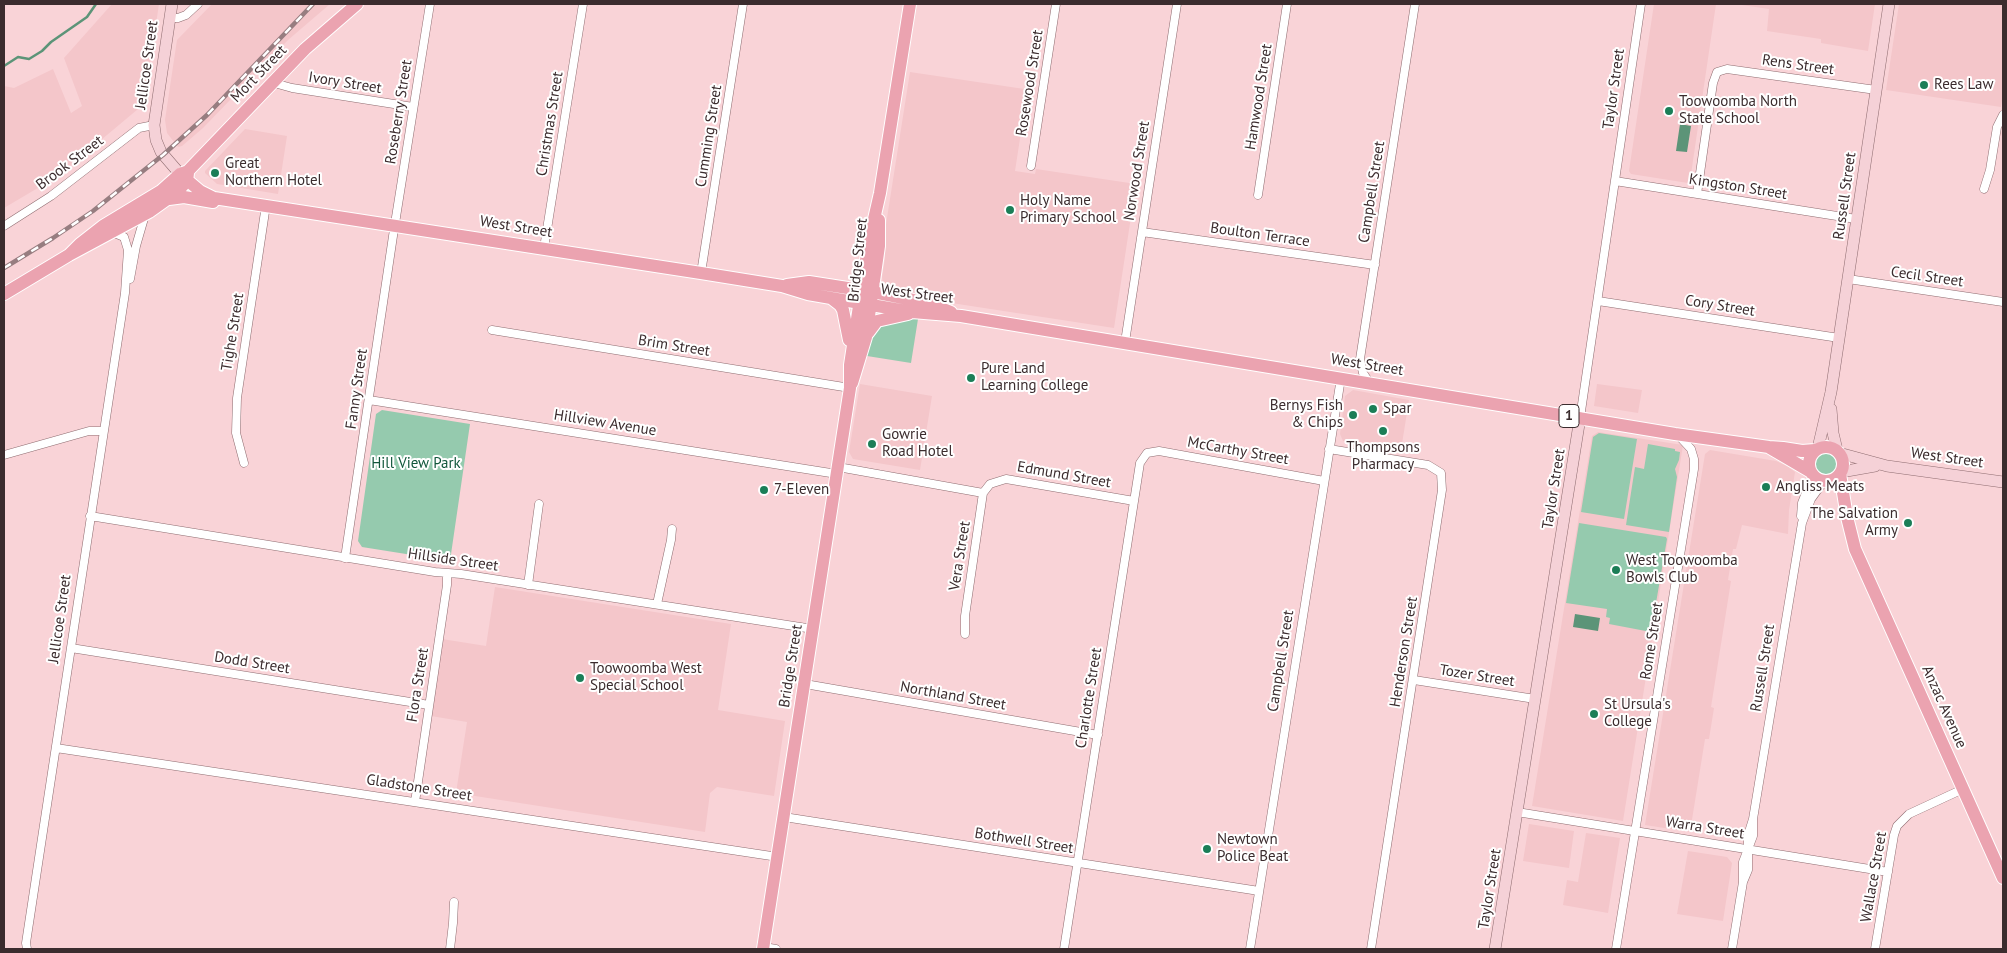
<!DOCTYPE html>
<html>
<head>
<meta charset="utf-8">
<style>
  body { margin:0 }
  #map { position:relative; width:2007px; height:953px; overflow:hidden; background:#f9d3d7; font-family:"PT Sans",sans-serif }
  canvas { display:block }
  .frame { position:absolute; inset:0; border:5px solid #3b2c2e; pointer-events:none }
</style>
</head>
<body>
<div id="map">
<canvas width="2007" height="953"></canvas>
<div class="frame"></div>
</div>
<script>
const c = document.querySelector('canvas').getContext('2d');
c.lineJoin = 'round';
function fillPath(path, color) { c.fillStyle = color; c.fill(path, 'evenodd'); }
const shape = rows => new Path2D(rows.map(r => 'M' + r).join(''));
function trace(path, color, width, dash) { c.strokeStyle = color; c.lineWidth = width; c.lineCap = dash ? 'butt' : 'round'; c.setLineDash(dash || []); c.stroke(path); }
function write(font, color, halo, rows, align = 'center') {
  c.font = font + ' "PT Sans",sans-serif'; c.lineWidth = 4; c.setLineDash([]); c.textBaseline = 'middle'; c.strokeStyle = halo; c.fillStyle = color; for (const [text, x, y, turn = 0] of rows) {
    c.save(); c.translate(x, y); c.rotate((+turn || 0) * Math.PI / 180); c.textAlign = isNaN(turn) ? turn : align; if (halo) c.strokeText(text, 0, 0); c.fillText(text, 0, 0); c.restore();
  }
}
fillPath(shape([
  [112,4,159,4,144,104,58,176,4,208,4,86,14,88,53,69,71,113,82,106,64,58],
  [212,4,330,4,288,40,203,128,182,146,178,147,167,133,165,120,177,40],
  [1654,4,1716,4,1690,181,1688,183,1631,174,1629,171],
  [1735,4,1875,4,1868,51,1821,43,1821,39,1767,31,1769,9],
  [1899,4,2003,4,2003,94,2001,107,1886,90],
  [910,72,1031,90,1027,115,1023,119,1015,171,1035,174,1036,169,1136,184,1114,328,945,302,920,293,889,288,883,284,882,277,885,258,884,237],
  [245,129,287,136,278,194,217,184,205,173,205,171],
  [860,384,932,396,920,470,853,459,849,452],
  [1597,384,1642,390,1638,413,1594,406],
  [1353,390,1409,400,1401,450,1343,441,1340,434,1345,396],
  [1598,432,1683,445,1623,821,1532,806,1592,436],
  [1710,450,1776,461,1787,466,1795,472,1789,510,1788,534,1742,525,1736,549,1733,549,1728,580,1731,581,1711,707,1714,708,1709,739,1705,739,1690,832,1645,825,1705,454],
  [495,587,731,624,718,710,785,721,774,796,717,787,710,793,705,832,456,793,467,722,431,716,442,639,486,646],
  [1529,824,1574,831,1569,868,1523,861],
  [1586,833,1620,838,1608,913,1563,905,1567,880,1578,882],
  [1688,851,1727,857,1732,863,1723,921,1677,914]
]), '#f4c6ca');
fillPath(shape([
  [918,319,911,363,867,356,870,338,878,325,900,320],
  [382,410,470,424,450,561,362,547,358,541,376,414],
  [1599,433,1637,439,1624,519,1581,512,1593,437],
  [1648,444,1675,449,1675,451,1680,452,1679,460,1675,469,1677,477,1669,532,1626,525,1635,467,1644,469],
  '1815 464a11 11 0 1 1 22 0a11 11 0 1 1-22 0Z',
  [1579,523,1666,537,1667,539,1651,632,1609,624,1610,618,1606,617,1607,609,1566,603]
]), '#95caae');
fillPath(shape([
  [1680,124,1691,126,1687,152,1676,151],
  [1575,614,1600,618,1598,631,1573,627]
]), '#5c9478');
trace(shape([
  [4,66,18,57,29,59,42,51,51,42,87,17,96,4]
]), '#5c9478', 2.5);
const street = shape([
  [170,18,178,18,186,15,198,4],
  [274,83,292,88,413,107],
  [1031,166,1056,4],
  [1615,181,1856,219],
  [1984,189,1990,170,1997,127,2003,115],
  [1697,194,1713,83,1717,72,1727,69,1876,90],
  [1258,195,1287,4],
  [4,226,51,196,139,128,154,125],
  [1142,232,1375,265],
  [544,248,583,4],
  [701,273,743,4],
  [130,279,136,246,145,215],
  [1848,279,2003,302],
  [1598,301,1839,338],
  [492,330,850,388],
  [1125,342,1177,4],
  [1369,382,1363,373,1360,359,1415,4],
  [369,400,837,474],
  [1580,418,1641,4],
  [1329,449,1428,465,1441,473,1442,490,1371,949],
  [4,455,89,431,103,431],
  [244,463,236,433,237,398,266,205],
  [838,467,983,493],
  [90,516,435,572,461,574,813,629],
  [1801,516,1802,503,1813,475],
  [345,558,393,236,430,4],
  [528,585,539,504],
  [657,604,671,540,672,529],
  [965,634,965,616,983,493,990,484,1006,479,1134,501],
  [71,648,429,705],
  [1414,680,1535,699],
  [805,684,1098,735],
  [56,748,778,857],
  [415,802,447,585,447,573],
  [1517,812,1888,872],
  [784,817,1259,891],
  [1743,882,1743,862,1753,836,1753,819,1802,523,1811,499,1824,481],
  [764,947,776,949],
  [27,949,26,943,125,293,128,250,124,237,112,232],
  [450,949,453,923,454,902],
  [1064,949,1140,463,1147,453,1159,451,1324,481],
  [1250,949,1341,378],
  [1616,949,1694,469,1694,459,1691,449,1679,436],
  [1732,949,1743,882,1748,870,1748,835,1753,819],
  [1875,949,1894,835,1897,826,1909,814,1963,789]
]);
const secondary = shape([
  [172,4,154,125,156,140,161,152,180,174],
  [1831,409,1833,433,1837,450],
  [1818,448,1831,392,1889,4],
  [1839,453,1887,466,2003,482],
  [1841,472,1875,466],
  [1495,949,1580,418]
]);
const primary = shape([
  [180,174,200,191,214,198,701,273,782,286,808,294,912,312,961,316,1675,434,1769,447,1783,448,1802,451,1815,450],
  [169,199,184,197,213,202],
  [69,255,80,244,103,226,161,191,180,174,188,171,305,49,357,4],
  [787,285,809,282,873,292,928,303,951,312],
  [4,294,69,255,149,212,177,192,187,181,188,173],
  [831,298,840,305,843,310,849,340],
  [868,333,877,321,908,314],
  [852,383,866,337,879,246,879,220],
  '1809 464a17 17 0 1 1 34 0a17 17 0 1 1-34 0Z',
  [1770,448,1811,472],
  [1840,474,1847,517,1855,549,2003,878],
  [763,949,850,388,850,365,863,280,869,241,880,193,910,4]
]);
trace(street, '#8f6d71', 9);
trace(secondary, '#8f6d71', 12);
trace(primary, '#fff', 14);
trace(street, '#fff', 8);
trace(secondary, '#f5d1d7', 11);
trace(primary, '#eba3b0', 12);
const rail = shape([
  [4,268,53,238,93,211,163,155,207,115,313,4]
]);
trace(rail, '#977d80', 4.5);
trace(rail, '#fff', 2.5, [8]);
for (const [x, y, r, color] of [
  [1924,85,5,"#1b7e57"],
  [1669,111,5,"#1b7e57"],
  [215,173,5,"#1b7e57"],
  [1010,210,5,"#1b7e57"],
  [971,378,5,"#1b7e57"],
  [1373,409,5,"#1b7e57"],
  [1353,415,5,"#1b7e57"],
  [1383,431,5,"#1b7e57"],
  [872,444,5,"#1b7e57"],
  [1766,487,5,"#1b7e57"],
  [764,490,5,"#1b7e57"],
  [1908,523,5,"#1b7e57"],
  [1616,570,5,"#1b7e57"],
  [580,678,5,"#1b7e57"],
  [1594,714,5,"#1b7e57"],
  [1207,849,5,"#1b7e57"]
]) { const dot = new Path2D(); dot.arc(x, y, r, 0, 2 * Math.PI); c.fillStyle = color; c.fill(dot); trace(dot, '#fff', 2); }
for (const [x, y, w] of [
  [1569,416,20]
]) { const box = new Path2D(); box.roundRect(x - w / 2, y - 11.5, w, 23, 4); c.fillStyle = '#fff'; c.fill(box); trace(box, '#3b2c2e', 1); }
write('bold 14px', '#3b2c2e', null, [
  ["1",1569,416]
]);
write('15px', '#3b2c2e', '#fff', [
  ["Jellicoe Street",147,65,-82],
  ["Rens Street",1798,65,8],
  ["Mort Street",259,74,-46],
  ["Ivory Street",345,83,9],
  ["Rosewood Street",1030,83,-81],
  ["Taylor Street",1614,89,-82],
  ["Hamwood Street",1259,97,-81],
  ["Roseberry Street",399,112,-81],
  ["Christmas Street",550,124,-81],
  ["Cumming Street",709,136,-81],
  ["Brook Street",70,163,-37],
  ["Norwood Street",1137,171,-81],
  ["Kingston Street",1738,187,9],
  ["Campbell Street",1372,192,-81],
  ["Russell Street",1845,196,-82],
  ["West Street",516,227,9],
  ["Boulton Terrace",1260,235,8],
  ["Bridge Street",858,260,-84],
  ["Cecil Street",1927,277,8],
  ["West Street",917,294,7],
  ["Cory Street",1720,306,9],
  ["Tighe Street",233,332,-81],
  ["Brim Street",674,346,9],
  ["West Street",1367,365,9],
  ["Fanny Street",357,389,-82],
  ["Hillview Avenue",605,423,9],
  ["McCarthy Street",1238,451,10],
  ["West Street",1947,458,8],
  ["Edmund Street",1064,475,10],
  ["Taylor Street",1554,489,-81],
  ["Vera Street",960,556,-81],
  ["Hillside Street",453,560,8],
  ["Jellicoe Street",60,619,-82],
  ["Rome Street",1652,641,-81],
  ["Henderson Street",1404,652,-81],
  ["Campbell Street",1281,661,-81],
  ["Dodd Street",252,663,9],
  ["Bridge Street",791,666,-81],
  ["Russell Street",1763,668,-81],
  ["Tozer Street",1477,676,9],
  ["Flora Street",418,685,-81],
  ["Northland Street",953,696,10],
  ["Charlotte Street",1089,698,-81],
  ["Anzac Avenue",1944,707,66],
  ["Gladstone Street",419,788,9],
  ["Warra Street",1705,828,9],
  ["Bothwell Street",1024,841,9],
  ["Wallace Street",1874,877,-80],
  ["Taylor Street",1490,889,-81]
]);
write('15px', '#3b2c2e', '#fff', [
  ["Rees Law",1934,85],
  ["Toowoomba North",1679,102],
  ["State School",1679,119],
  ["Great",225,164],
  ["Northern Hotel",225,181],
  ["Holy Name",1020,201],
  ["Primary School",1020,218],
  ["Pure Land",981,369],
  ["Learning College",981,386],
  ["Bernys Fish",1343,406,"right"],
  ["& Chips",1343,423,"right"],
  ["Spar",1383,409],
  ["Gowrie",882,435],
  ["Road Hotel",882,452],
  ["Thompsons",1383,448,"center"],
  ["Pharmacy",1383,465,"center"],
  ["Angliss Meats",1776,487],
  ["7-Eleven",774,490],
  ["The Salvation",1898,514,"right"],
  ["Army",1898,531,"right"],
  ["West Toowoomba",1626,561],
  ["Bowls Club",1626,578],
  ["Toowoomba West",590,669],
  ["Special School",590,686],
  ["St Ursula's",1604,705],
  ["College",1604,722],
  ["Newtown",1217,840],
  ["Police Beat",1217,857]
], 'left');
write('15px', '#11573b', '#fff', [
  ["Hill View Park",416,464]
]);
</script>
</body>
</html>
